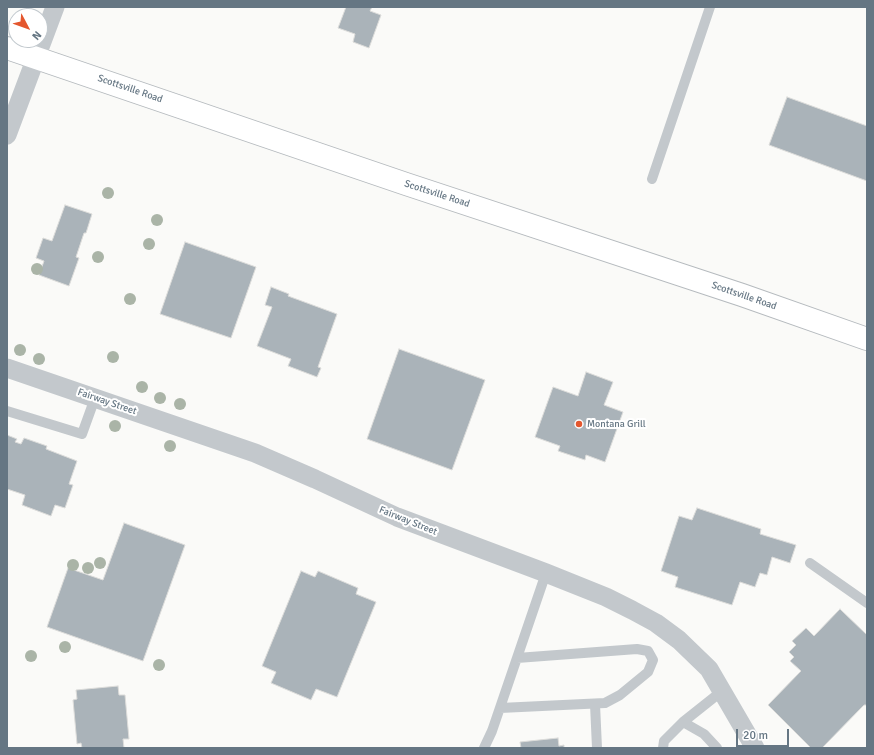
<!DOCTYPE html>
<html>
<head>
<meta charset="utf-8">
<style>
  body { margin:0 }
  #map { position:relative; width:874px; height:755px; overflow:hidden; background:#fafaf8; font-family:Signika,sans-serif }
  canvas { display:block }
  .frame { position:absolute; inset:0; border:8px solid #657683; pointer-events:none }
  .north { position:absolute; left:8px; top:8px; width:40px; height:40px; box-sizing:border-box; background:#fff; border:1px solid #c1c8cd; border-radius:50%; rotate:131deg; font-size:11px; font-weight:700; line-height:16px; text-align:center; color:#657683 }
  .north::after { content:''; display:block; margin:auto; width:14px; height:18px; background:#e4572e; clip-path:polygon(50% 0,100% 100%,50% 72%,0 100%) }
  .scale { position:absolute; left:736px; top:729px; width:53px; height:18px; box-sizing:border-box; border:2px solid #657683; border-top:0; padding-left:5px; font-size:12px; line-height:14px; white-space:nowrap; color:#657683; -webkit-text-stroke:3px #fff; paint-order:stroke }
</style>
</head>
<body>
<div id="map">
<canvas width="874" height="755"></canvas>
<div class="frame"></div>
<div class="north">N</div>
<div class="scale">20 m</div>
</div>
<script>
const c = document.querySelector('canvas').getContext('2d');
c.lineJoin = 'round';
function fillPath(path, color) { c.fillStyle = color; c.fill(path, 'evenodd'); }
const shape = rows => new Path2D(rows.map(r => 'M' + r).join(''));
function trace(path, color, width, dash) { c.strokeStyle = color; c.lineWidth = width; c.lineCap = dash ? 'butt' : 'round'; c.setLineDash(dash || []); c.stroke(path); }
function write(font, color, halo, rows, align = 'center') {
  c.font = font + ' Signika,sans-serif'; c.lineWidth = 4; c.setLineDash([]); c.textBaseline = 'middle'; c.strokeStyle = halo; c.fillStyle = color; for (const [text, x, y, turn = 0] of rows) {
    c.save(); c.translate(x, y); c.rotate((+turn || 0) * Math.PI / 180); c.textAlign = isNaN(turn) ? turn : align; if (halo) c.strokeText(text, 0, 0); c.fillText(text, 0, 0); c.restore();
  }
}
const building = shape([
  [346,7,372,7,370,11,381,15,369,48,353,42,355,34,338,28,346,7],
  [787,97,867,126,867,181,769,145,787,97],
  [65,205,92,214,86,233,84,233,76,257,79,258,69,286,39,275,44,261,36,258,43,238,52,241,65,205],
  [185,242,256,267,231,338,160,314,185,242],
  [271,287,289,294,288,296,337,314,318,367,321,368,317,377,288,366,291,359,257,346,272,307,265,305,271,287],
  [399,349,485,380,452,470,367,439,399,349],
  [586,372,613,382,604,405,623,412,605,462,586,455,585,460,558,451,560,446,535,437,553,387,578,396,586,372],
  [7,435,17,439,15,442,21,444,24,438,47,446,46,449,77,461,69,484,73,485,65,508,55,505,51,516,22,505,25,495,7,489,7,435],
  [697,508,761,529,760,534,796,545,790,563,772,557,767,575,760,573,755,587,740,582,732,605,675,587,678,577,661,571,679,516,692,520,697,508],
  [124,523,185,545,143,661,47,627,68,568,103,580,124,523],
  [301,571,315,577,318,571,358,588,356,594,376,602,337,697,316,689,311,700,271,683,276,672,262,666,301,571],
  [840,609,867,635,867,705,864,705,822,748,811,748,768,705,801,671,790,661,794,657,789,652,796,645,792,641,806,628,814,636,840,609],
  [118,686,119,695,125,695,129,739,123,739,124,748,82,748,81,743,77,744,73,700,77,699,76,690,118,686],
  [558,738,559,746,564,745,564,748,521,748,520,742,558,738]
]);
fillPath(building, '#aab3b9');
trace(building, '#dcdcda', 1);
const primary = shape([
  [7,48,406,184,742,295,867,339]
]);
trace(primary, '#b5babe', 24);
trace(shape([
  [652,179,710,7],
  [7,411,82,434,95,398],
  [810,563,867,603],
  [595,704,597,748],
  [500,708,605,703,620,695,648,672,653,660,648,651,637,649,517,658],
  [683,722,704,734,717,748],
  [484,748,492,731,546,573],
  [663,748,664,741,683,722,722,691]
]), '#c3c8cc', 10);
trace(shape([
  [7,135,55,7],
  [7,368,255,453,315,479,397,517,546,573,606,597,632,610,656,623,679,640,709,669,755,748]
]), '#c3c8cc', 19);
trace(primary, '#fff', 22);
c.fillStyle = '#aab4a7';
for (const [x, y] of [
  [108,193],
  [157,220],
  [149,244],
  [98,257],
  [37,269],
  [130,299],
  [20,350],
  [113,357],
  [39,359],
  [142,387],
  [160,398],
  [180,404],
  [115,426],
  [170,446],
  [100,563],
  [73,565],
  [88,568],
  [65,647],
  [31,656],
  [159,665]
]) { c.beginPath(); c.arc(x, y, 6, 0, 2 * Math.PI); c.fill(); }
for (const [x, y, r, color] of [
  [579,424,4,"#e4572e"]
]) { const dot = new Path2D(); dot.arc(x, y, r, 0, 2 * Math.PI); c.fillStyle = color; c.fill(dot); trace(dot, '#fff', 1.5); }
write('10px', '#657683', '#fff', [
  ["Scottsville Road",130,89,19],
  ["Scottsville Road",437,194,18],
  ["Scottsville Road",744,296,19],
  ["Fairway Street",107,402,19],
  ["Fairway Street",408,521,22]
]);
write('10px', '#657683', '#fff', [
  ["Montana Grill",587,424]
], 'left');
</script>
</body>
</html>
